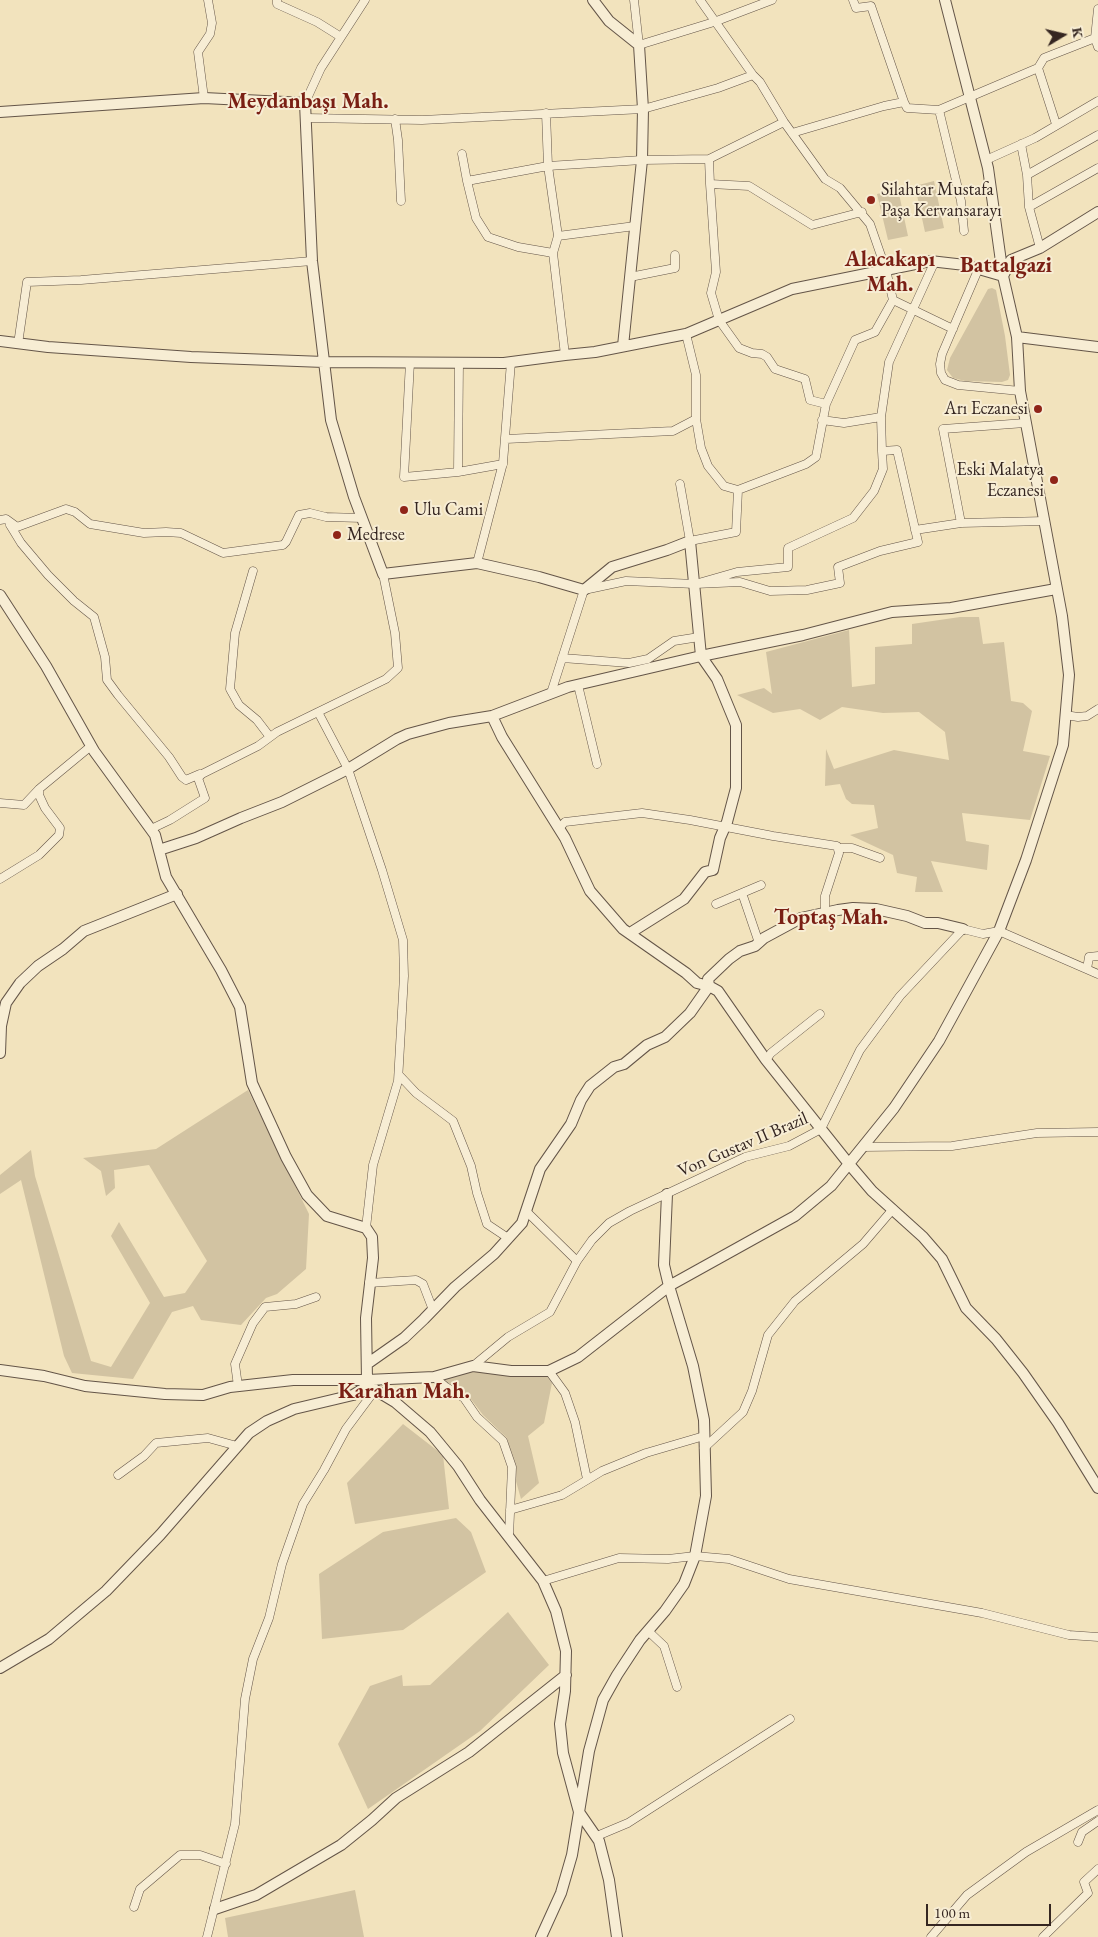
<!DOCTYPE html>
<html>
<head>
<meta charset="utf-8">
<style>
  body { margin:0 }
  #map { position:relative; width:1098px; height:1937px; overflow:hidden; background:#f2e3bd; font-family:"EB Garamond",serif }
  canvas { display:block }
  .north { position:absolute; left:1038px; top:10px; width:50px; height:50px; -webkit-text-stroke:4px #f7edd4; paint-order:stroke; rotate:81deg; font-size:14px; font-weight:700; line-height:20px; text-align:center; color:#352621 }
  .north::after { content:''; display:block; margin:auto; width:18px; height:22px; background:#352621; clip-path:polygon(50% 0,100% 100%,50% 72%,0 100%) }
  .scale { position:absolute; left:926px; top:1904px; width:125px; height:22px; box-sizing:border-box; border:2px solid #352621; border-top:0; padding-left:6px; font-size:15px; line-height:18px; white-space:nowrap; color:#352621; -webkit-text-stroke:4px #f7edd4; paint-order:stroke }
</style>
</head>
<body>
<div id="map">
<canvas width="1098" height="1937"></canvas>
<div class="north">K</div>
<div class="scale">100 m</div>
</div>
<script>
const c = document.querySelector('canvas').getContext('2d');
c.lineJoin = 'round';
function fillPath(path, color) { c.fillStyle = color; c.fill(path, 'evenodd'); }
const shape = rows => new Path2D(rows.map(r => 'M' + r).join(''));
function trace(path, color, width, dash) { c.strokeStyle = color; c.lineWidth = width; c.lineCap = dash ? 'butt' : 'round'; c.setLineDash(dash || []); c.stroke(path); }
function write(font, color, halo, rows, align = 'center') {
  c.font = font + ' "EB Garamond",serif'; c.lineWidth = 4; c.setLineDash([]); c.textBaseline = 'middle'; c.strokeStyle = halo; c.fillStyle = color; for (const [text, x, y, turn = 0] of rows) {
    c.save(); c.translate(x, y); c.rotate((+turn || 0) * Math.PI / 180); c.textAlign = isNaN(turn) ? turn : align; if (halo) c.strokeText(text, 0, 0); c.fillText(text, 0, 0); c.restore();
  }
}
fillPath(shape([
  [934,181,944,228,925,232,915,186],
  [898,189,908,236,888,240,877,194],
  [992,288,996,290,1005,336,1010,375,1008,380,1002,382,965,381,953,378,947,370,950,358,988,289],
  [960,617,979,617,983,644,1004,642,1011,701,1023,703,1032,711,1023,751,1050,756,1030,820,962,813,966,841,989,845,987,870,931,861,943,892,915,892,917,877,897,873,893,855,850,835,878,828,874,805,852,804,846,799,840,784,825,786,826,749,834,769,894,750,949,760,945,732,919,712,883,713,842,707,820,720,800,709,773,713,737,695,764,688,772,694,766,652,849,630,852,687,875,684,875,647,912,644,912,624],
  [248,1090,309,1214,306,1269,277,1294,266,1298,241,1325,201,1320,193,1306,172,1312,133,1379,72,1373,64,1356,21,1180,0,1194,0,1175,31,1150,35,1176,91,1361,111,1367,150,1303,111,1236,119,1222,164,1297,185,1293,207,1261,149,1165,114,1170,115,1188,106,1196,101,1171,83,1158,156,1149],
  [473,1366,549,1371,552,1383,544,1423,528,1436,539,1483,521,1499,512,1467,507,1438,483,1415,467,1394,438,1380],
  [403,1424,443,1455,449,1509,355,1524,347,1483],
  [456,1518,471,1532,486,1572,403,1630,322,1639,319,1574,383,1532],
  [508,1612,549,1665,480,1731,368,1809,338,1744,370,1686,402,1675,403,1686,430,1685],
  [355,1890,364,1937,228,1937,225,1918]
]), '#d2c3a2');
const minor = shape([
  [277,0,277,4,317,22,341,37],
  [634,0,639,45,714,22,772,0],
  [700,0,753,75],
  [1098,9,1095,38,1098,47],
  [1038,68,1044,58,1095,38],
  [204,98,198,52,210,34,212,23,208,0],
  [904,102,907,108,939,110,1038,68,1056,124],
  [305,103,321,68,365,0],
  [939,110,961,201,964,231],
  [546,113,548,166,558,236],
  [306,118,422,120,643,109,718,88,753,75,760,82,784,122,825,179,840,188,870,224,886,270,893,300,953,329],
  [395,119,398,140,401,201],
  [792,133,884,106,904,102,871,6,856,8,853,0],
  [1021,144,1027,175,1098,135],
  [462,154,467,181],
  [709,159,784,122],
  [986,160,1035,138,1098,101],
  [1027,175,1029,207],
  [1040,248,1029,207,1098,168],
  [553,253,518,247,488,237,476,218,467,181,548,166,642,160,709,159,710,184],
  [978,270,942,354,940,364,941,373,945,380,958,385,1020,391],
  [630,277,675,268,675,255],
  [18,344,27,282,81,280,312,261],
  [565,355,553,253,558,236,635,226],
  [410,362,404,477,458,472],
  [459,362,458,472,503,464],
  [826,404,810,400,805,379,775,369,767,357,762,354,752,353,739,348,719,320,711,293,716,272,710,184,749,186,812,225,862,212],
  [881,417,889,362,935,261],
  [696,419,701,448,708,466,724,486,738,490,806,464,816,457,826,404,855,340,875,332,893,300],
  [822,420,844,423,881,417,882,451,883,469,874,491,853,518,788,548,788,567,737,572,695,584,740,582,770,591,807,590,840,583,838,567,880,551,918,542,897,450,882,451],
  [1025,423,943,429,961,523,1045,521],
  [506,439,673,431,696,419,696,375,686,334],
  [680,484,690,541,736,532,738,490],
  [0,520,6,519,17,527,66,509,75,512,90,524,144,533,166,532,181,533,223,553,283,545,286,542,299,515,310,513,326,517,362,518],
  [10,525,21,543,48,575,74,601,94,617,105,657,107,680,118,695,169,757,182,777,186,780,200,774],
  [915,530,961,523],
  [477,563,503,463,511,362],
  [253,571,235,633,230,689,239,705,257,720,270,737],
  [562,658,629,663,648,659,674,641,699,637],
  [578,685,597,764],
  [551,693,584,590,626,581,695,584],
  [318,712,386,679,398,668,395,633,383,574],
  [1065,715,1078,717,1087,716,1098,709],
  [0,803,24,805,39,789],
  [559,828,565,822,642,813,690,820,773,836,837,846,839,853,825,896,825,913],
  [151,829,170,820,205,798,198,778,202,774,258,746,277,732,318,712,348,769,382,870,403,940,404,976,398,1081,373,1165,366,1228],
  [839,848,852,848,880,858],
  [0,879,39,855,59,835,60,828,45,808,39,795,39,789,91,746],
  [716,904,742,893],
  [759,943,742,893,761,885],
  [1087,969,1089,957,1098,956],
  [766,1060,771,1053,820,1014],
  [399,1075,416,1093,453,1121,471,1166,477,1193,487,1224,508,1238],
  [862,1147,952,1146,1037,1133,1098,1132],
  [527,1212,577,1261],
  [369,1283,416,1280,423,1284,433,1310],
  [473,1366,508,1337,550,1312,577,1261,592,1240,609,1223,630,1211,745,1157,789,1146,821,1129,860,1050,900,996,963,929,983,934,999,931,1098,974],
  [549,1371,565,1393,575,1422,587,1479],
  [434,1377,446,1387,464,1398,477,1417,503,1441,512,1467,509,1536],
  [238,1386,235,1364,253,1323,265,1307,296,1304,316,1297],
  [704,1448,743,1412,752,1391,768,1335,795,1301,863,1244,893,1209],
  [118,1475,144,1456,156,1443,208,1438,237,1446],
  [510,1510,562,1495,602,1471,646,1453,704,1436],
  [543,1581,619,1558,668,1559,695,1556,729,1559,789,1579,982,1613,1069,1635,1098,1637],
  [648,1631,664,1646,677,1687],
  [597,1836,628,1823,790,1719],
  [1078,1842,1082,1832,1098,1821],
  [134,1907,140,1889,180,1855,200,1855,226,1864],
  [207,1937,235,1824,245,1699,253,1659,269,1618,282,1564,303,1504,324,1470,346,1429,375,1390],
  [931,1937,967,1895,1026,1852,1098,1810],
  [1043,1937,1088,1893,1084,1882,1098,1869]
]);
const tertiary = shape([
  [593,0,609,21,639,45,643,109,642,160,623,346],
  [0,112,204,98,305,103,312,261,331,420,354,497,383,574,477,563,539,577,584,590,612,567,667,550,690,541,701,656,717,679,736,725,736,788,727,822,720,838,713,870,705,872,684,899,630,933],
  [1017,337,1098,347],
  [0,341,48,347,191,357,324,362,504,363,565,355,595,352,686,334,792,289,930,261,965,265,1003,276,1011,260,1040,248,1098,212],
  [0,595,46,666,94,751,155,835,166,877,221,970,240,1007,252,1083,286,1157,307,1195,327,1216,366,1228,372,1237,373,1258,366,1318,367,1380,375,1390,395,1402,430,1432,458,1466,480,1500,543,1581,556,1611,566,1651,565,1691,560,1724,563,1753,579,1812,599,1841,609,1880,617,1937],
  [492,716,502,737,565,838,590,891,623,929,686,973,697,983,709,986,718,991,766,1060,849,1164,872,1191,923,1237,942,1259,966,1308,996,1339,1023,1373,1058,1423,1098,1488],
  [159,850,196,838,241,818,282,802,348,769,397,739,408,734,449,723,492,716,568,687,701,656,803,635,892,612,951,608,1056,589],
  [0,1053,1,1026,6,1003,20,983,38,966,63,949,84,931,177,894],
  [367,1364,404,1338,424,1319,455,1287,494,1254,522,1223,540,1169,571,1124,581,1100,590,1086,614,1067,624,1064,647,1045,665,1037,690,1013,709,986,708,979,729,959,740,951,755,946,764,938,801,918,838,910,853,908,876,909,907,916,925,923,938,923,963,929],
  [0,1370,44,1376,85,1386,165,1394,203,1395,230,1387,293,1380,367,1380,434,1377,473,1366,511,1371,549,1371,578,1357,669,1286,795,1216,831,1186,894,1108,939,1041,999,931,1026,860,1063,745,1069,675,1062,616,1020,391,1017,337,1003,276,988,168,945,0],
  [0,1668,49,1639,106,1591,160,1535,249,1433,267,1421,294,1409,353,1395,370,1385],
  [215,1909,256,1895,341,1845,372,1820,396,1798,469,1752,566,1675],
  [541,1937,561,1893,572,1855,589,1751,603,1700,617,1675,640,1640,665,1611,684,1584,695,1556,706,1496,704,1420,693,1366,669,1286,664,1265,667,1194]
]);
trace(minor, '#645548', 9);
trace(tertiary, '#645548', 12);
trace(minor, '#f7edd4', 8);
trace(tertiary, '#f7edd4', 10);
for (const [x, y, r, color] of [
  [871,200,5,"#8f2418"],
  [1038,409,5,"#8f2418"],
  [1054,480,5,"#8f2418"],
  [404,510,5,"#8f2418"],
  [337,535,5,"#8f2418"]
]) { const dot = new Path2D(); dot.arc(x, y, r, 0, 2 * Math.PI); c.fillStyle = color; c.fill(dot); trace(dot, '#f7edd4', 2); }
write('18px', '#352621', '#f7edd4', [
  ["Silahtar Mustafa",881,190],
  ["Paşa Kervansarayı",881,211],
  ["Arı Eczanesi",1028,409,"right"],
  ["Eski Malatya",1044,470,"right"],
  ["Eczanesi",1044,491,"right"],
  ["Ulu Cami",414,510],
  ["Medrese",347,535]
], 'left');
write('18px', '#352621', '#f7edd4', [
  ["Von Gustav II Brazil",743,1145,-23]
]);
write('bold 22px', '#7a1f14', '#f7edd4', [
  ["Meydanbaşı Mah.",308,102],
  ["Alacakapı",890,260],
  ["Mah.",890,285],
  ["Battalgazi",1006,266],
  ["Toptaş Mah.",831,918],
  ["Karahan Mah.",404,1392]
]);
</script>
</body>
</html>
